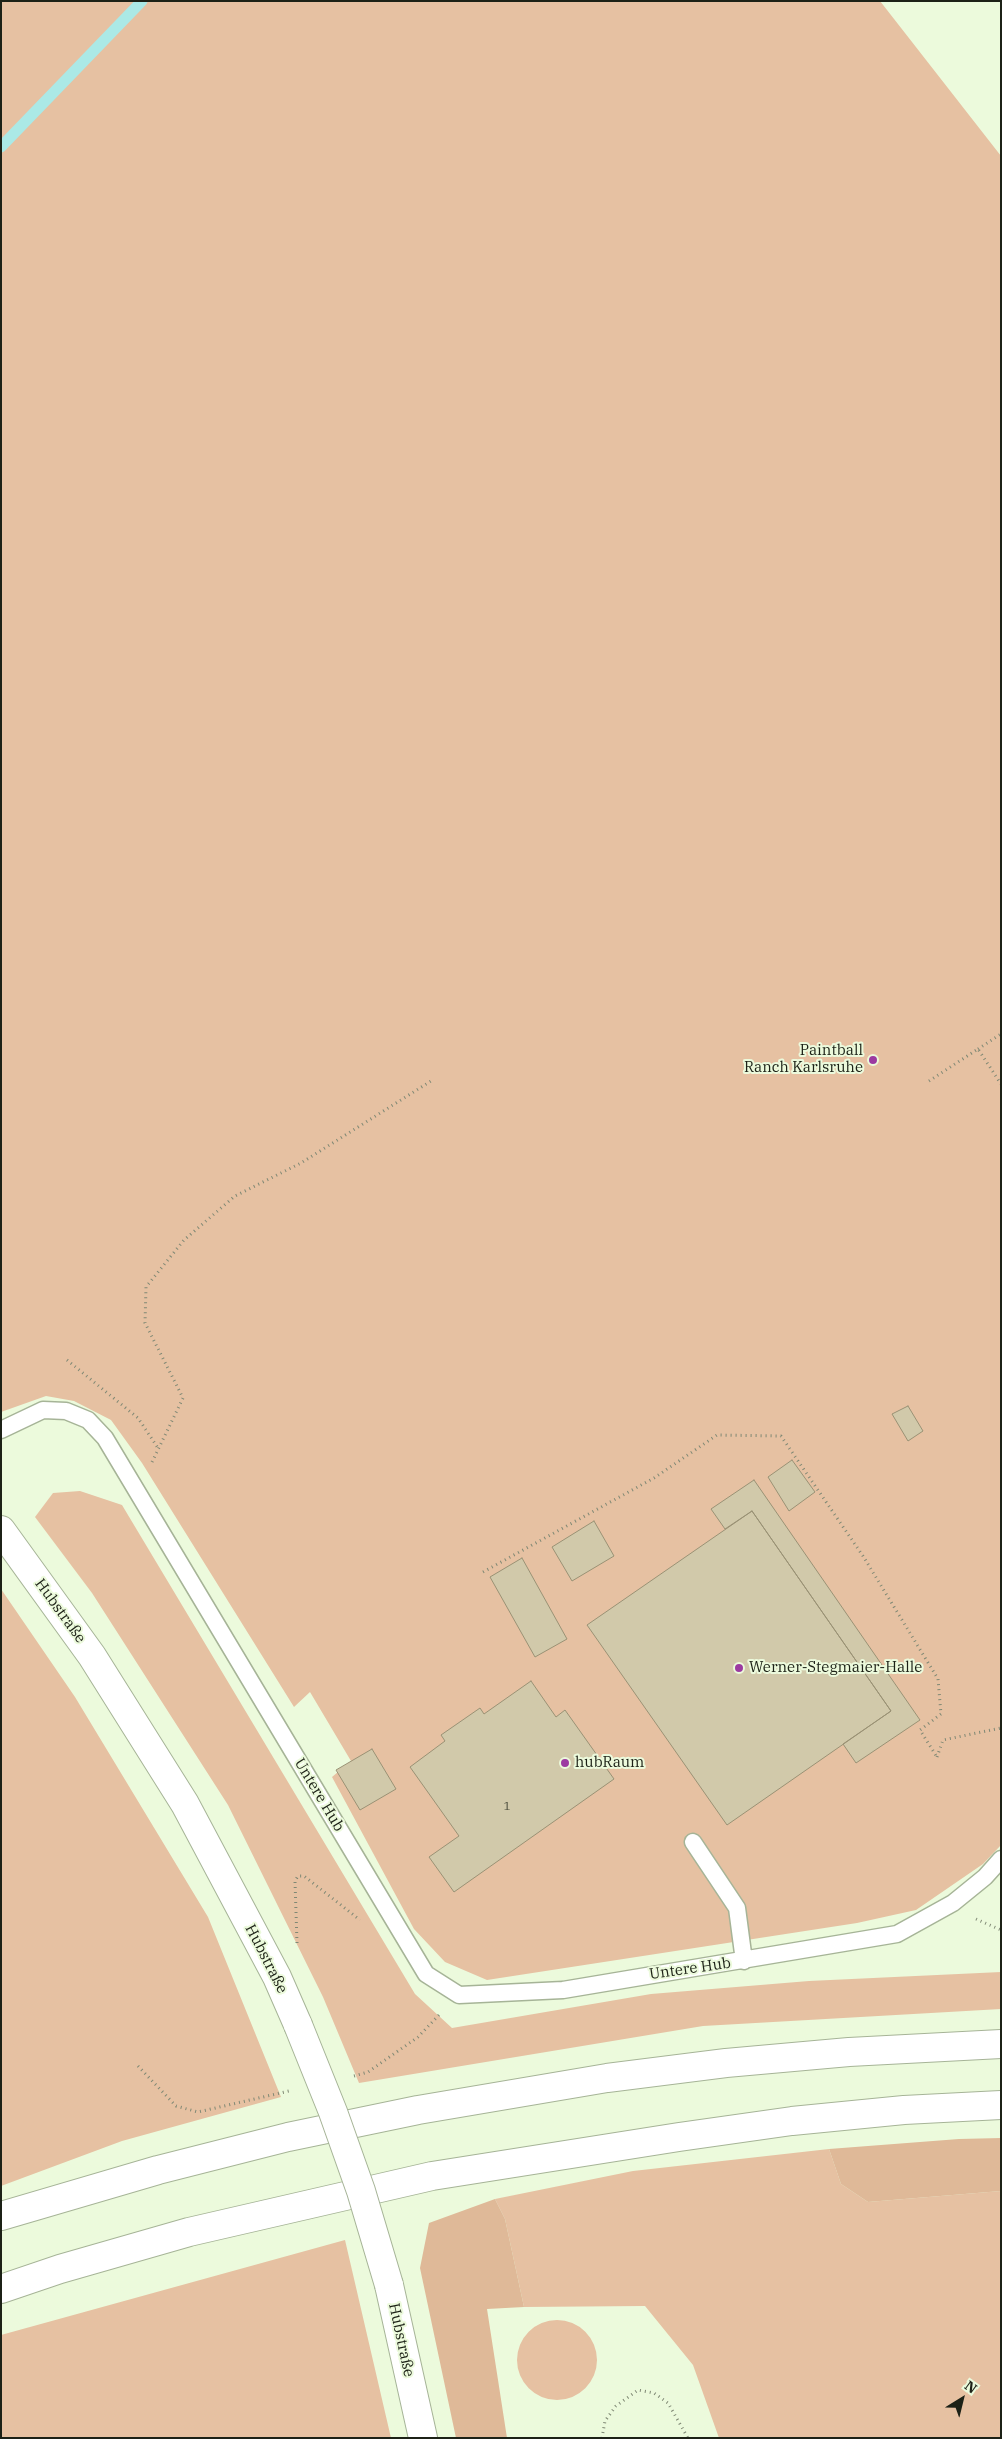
<!DOCTYPE html>
<html>
<head>
<meta charset="utf-8">
<style>
  body { margin:0 }
  #map { position:relative; width:1002px; height:2439px; overflow:hidden; background:#ecfadc; font-family:"IBM Plex Serif",serif }
  canvas { display:block }
  .frame { position:absolute; inset:0; border:2px solid #1c2116; pointer-events:none }
  .north { position:absolute; left:937px; top:2374px; width:50px; height:50px; -webkit-text-stroke:4px #ecfadc; paint-order:stroke; rotate:36deg; font-size:14px; font-weight:700; line-height:20px; text-align:center; color:#1c2116 }
  .north::after { content:''; display:block; margin:auto; width:18px; height:22px; background:#1c2116; clip-path:polygon(50% 0,100% 100%,50% 72%,0 100%) }
</style>
</head>
<body>
<div id="map">
<canvas width="1002" height="2439"></canvas>
<div class="frame"></div>
<div class="north">N</div>
</div>
<script>
const c = document.querySelector('canvas').getContext('2d');
c.lineJoin = 'round';
function fillPath(path, color) { c.fillStyle = color; c.fill(path, 'evenodd'); }
const shape = rows => new Path2D(rows.map(r => 'M' + r).join(''));
function trace(path, color, width, dash) { c.strokeStyle = color; c.lineWidth = width; c.lineCap = dash ? 'butt' : 'round'; c.setLineDash(dash || []); c.stroke(path); }
function write(font, color, halo, rows, align = 'center') {
  c.font = font + ' "IBM Plex Serif",serif'; c.lineWidth = 4; c.setLineDash([]); c.textBaseline = 'middle'; c.strokeStyle = halo; c.fillStyle = color; for (const [text, x, y, turn = 0] of rows) {
    c.save(); c.translate(x, y); c.rotate((+turn || 0) * Math.PI / 180); c.textAlign = isNaN(turn) ? turn : align; if (halo) c.strokeText(text, 0, 0); c.fillText(text, 0, 0); c.restore();
  }
}
fillPath(shape([
  [1,1,880,1,1001,156,1001,1845,983,1864,916,1910,857,1923,487,1980,445,1962,414,1929,332,1777,351,1761,310,1692,294,1707,142,1463,111,1420,74,1401,46,1396,1,1412],
  [80,1491,122,1505,415,1994,452,2028,651,1994,809,1981,1001,1972,1001,2009,703,2026,359,2083,323,1997,228,1805,92,1593,35,1517,53,1493],
  [1,1589,75,1697,208,1917,281,2097,122,2141,1,2186],
  [829,2149,841,2184,868,2202,1001,2191,1001,2438,719,2438,693,2365,645,2306,524,2307,505,2219,495,2199,633,2171],
  [345,2240,391,2438,1,2438,1,2335],
  '517 2360a40 40 0 1 1 80 0a40 40 0 1 1-80 0Z'
]), '#e6c1a2');
fillPath(shape([
  [1001,2138,1001,2191,868,2202,841,2184,829,2149,959,2139],
  [495,2199,505,2219,524,2307,487,2309,507,2438,456,2438,420,2268,429,2223]
]), '#dfb998');
trace(shape([
  [1,147,142,1]
]), '#abe9e6', 11);
const building = shape([
  [908,1406,923,1431,908,1441,892,1414,908,1406],
  [792,1460,815,1492,789,1511,768,1477,792,1460],
  [754,1480,920,1720,856,1763,843,1744,891,1711,752,1511,725,1529,711,1509,754,1480],
  [752,1511,891,1711,727,1825,587,1625,752,1511],
  [594,1521,614,1556,572,1581,552,1547,594,1521],
  [522,1558,567,1639,535,1657,490,1577,522,1558],
  [531,1681,556,1717,565,1710,614,1779,454,1892,429,1857,459,1836,410,1767,445,1741,441,1735,480,1708,484,1714,531,1681],
  [372,1749,396,1789,360,1810,336,1770,372,1749]
]);
fillPath(building, '#d1c9aa');
trace(building, '#9a9275', 1);
const service = shape([
  [1,1430,43,1410,66,1411,88,1420,105,1438,426,1974,459,1995,563,1990,897,1934,953,1903,985,1877,1001,1859],
  [693,1842,737,1908,744,1961]
]);
const minor = shape([
  [1,1530,92,1656,185,1804,277,1977,298,2025],
  [389,2285,423,2438]
]);
const primary = shape([
  [1,2216,158,2170,288,2137,418,2110,607,2078,726,2063,849,2052,1001,2044],
  [1,2289,60,2269,189,2232,432,2176,679,2137,792,2121,904,2110,1001,2105]
]);
trace(service, '#a6b497', 19);
trace(minor, '#a6b497', 30);
trace(primary, '#a6b497', 30);
trace(shape([
  [978,1049,1001,1034],
  [929,1081,978,1049,1001,1084],
  [67,1360,138,1418,158,1448],
  [152,1462,183,1398,145,1323,146,1287,184,1240,235,1196,301,1163,431,1081],
  [483,1572,654,1478,717,1435,781,1436,863,1556,938,1679,941,1714,920,1730,937,1757],
  [937,1757,943,1740,1001,1728],
  [976,1919,1001,1930],
  [297,1943,295,1881,298,1876,304,1876,360,1920],
  [138,2066,176,2106,198,2112,289,2091],
  [354,2076,368,2072,418,2037,439,2015],
  [602,2438,605,2421,616,2406,638,2390,654,2393,668,2403,688,2438]
]), '#7f8874', 3, [1, 4]);
trace(service, '#fff', 16);
trace(minor, '#fff', 28);
trace(primary, '#fff', 28);
const minorBridge = shape([
  [298,2025,333,2112,361,2191,389,2285]
]);
trace(minorBridge, '#a6b497', 30, []);
trace(minorBridge, '#fff', 28);
for (const [x, y, r, color] of [
  [873,1060,5,"#9c3aa1"],
  [739,1668,5,"#9c3aa1"],
  [565,1763,5,"#9c3aa1"]
]) { const dot = new Path2D(); dot.arc(x, y, r, 0, 2 * Math.PI); c.fillStyle = color; c.fill(dot); trace(dot, '#ecfadc', 2); }
write('12px', '#494b3b', null, [
  ["1",507,1807]
]);
write('15px', '#1c2116', '#ecfadc', [
  ["Paintball",863,1051,"right"],
  ["Ranch Karlsruhe",863,1068,"right"],
  ["Werner-Stegmaier-Halle",749,1668],
  ["hubRaum",575,1763]
], 'left');
write('15px', '#1c2116', '#ecfadc', [
  ["Hubstraße",60,1611,54],
  ["Untere Hub",319,1795,59],
  ["Hubstraße",266,1959,63],
  ["Untere Hub",690,1969,-8],
  ["Hubstraße",401,2340,78]
]);
</script>
</body>
</html>
